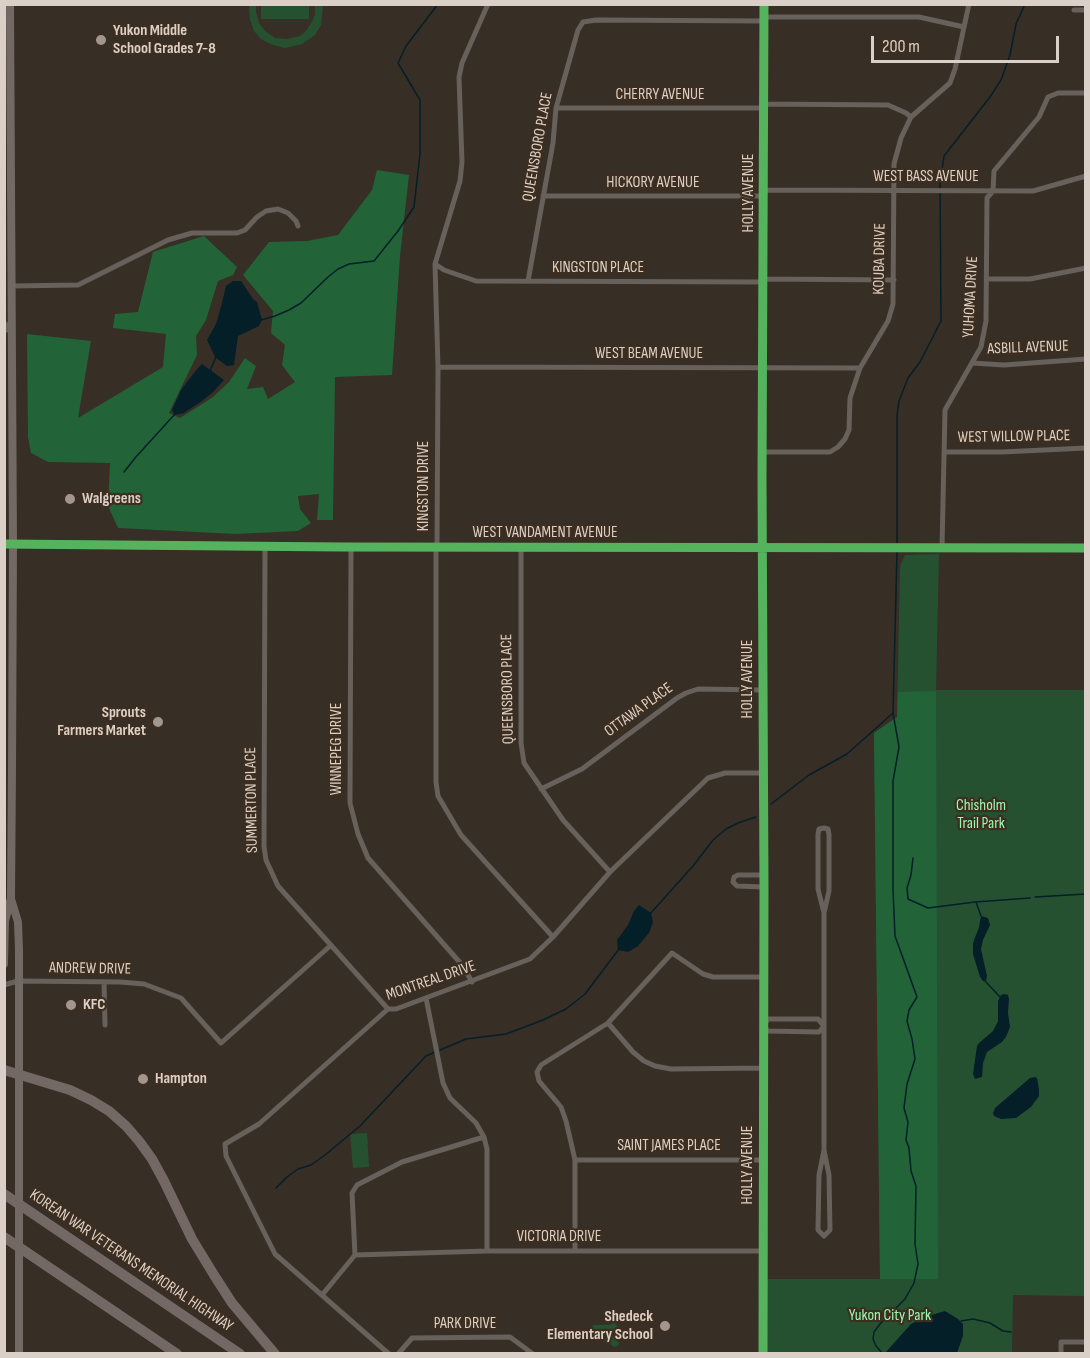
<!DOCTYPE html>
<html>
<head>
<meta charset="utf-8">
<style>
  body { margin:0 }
  #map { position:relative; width:1090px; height:1358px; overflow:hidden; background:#372e26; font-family:"Sofia Sans Condensed",sans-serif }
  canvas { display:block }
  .frame { position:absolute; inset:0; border:6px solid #dad0c7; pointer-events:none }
  .scale { position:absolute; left:871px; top:36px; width:188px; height:27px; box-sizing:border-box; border:3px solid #dad0c7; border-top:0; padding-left:8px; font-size:18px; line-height:21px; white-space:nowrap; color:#dad0c7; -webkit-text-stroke:4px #3d2e20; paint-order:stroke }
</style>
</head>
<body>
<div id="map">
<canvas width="1090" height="1358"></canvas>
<div class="frame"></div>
<div class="scale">200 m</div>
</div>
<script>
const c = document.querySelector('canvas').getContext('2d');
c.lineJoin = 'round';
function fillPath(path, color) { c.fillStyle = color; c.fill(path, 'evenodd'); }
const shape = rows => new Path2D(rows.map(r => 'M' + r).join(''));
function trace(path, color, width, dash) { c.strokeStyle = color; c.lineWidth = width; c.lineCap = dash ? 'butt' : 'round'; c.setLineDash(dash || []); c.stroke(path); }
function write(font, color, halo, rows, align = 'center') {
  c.font = font + ' "Sofia Sans Condensed",sans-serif'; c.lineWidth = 4.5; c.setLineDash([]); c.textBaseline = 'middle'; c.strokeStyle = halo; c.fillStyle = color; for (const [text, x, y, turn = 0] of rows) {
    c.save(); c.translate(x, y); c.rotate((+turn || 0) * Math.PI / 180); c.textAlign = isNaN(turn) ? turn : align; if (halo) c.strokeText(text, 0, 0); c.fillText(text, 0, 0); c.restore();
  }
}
fillPath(shape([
  [249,5,256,5,256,12,259,23,265,31,275,38,287,39,300,36,305,32,312,22,315,14,315,5,323,5,321,25,315,35,302,44,285,48,273,45,261,39,254,31,250,20],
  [261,5,309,5,309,19,261,19],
  [939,554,936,690,1085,690,1085,1296,1013,1295,1012,1353,766,1354,767,1279,880,1279,874,733,897,717,900,566,905,555],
  [367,1133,369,1167,353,1168,350,1134],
  [613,1323,616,1324,618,1327,617,1331,613,1333,615,1339,619,1343,618,1346,614,1347,607,1341,604,1342,598,1338,599,1335,590,1330,593,1325,609,1325]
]), '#265131');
fillPath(shape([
  [377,170,409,175,400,256,392,375,335,377,333,520,317,520,319,494,298,496,300,509,311,523,298,531,235,534,118,528,108,506,110,463,48,462,31,453,28,437,27,334,91,341,78,418,163,367,166,334,113,328,115,314,138,312,153,252,204,236,237,267,233,275,218,281,206,320,196,336,197,355,169,413,180,418,213,397,229,382,245,358,256,366,247,389,263,387,268,399,295,382,282,365,285,345,271,333,273,311,243,275,269,242,307,241,338,235,372,190],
  [936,691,938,1279,880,1279,874,733,897,717,898,692]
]), '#226438');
fillPath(shape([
  [233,281,241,281,253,299,257,302,262,320,259,326,238,336,234,365,227,366,215,357,207,340,216,324,222,303,226,286],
  [202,364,224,380,213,392,202,401,184,413,175,415,172,410,181,390,197,369],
  [639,905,651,913,653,922,649,933,638,946,628,952,618,950,617,940,628,925,634,911],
  [981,916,988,918,990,925,983,940,981,949,987,976,986,982,983,981,980,977,973,954,973,943,979,927],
  [1004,994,1008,995,1009,999,1008,1013,1010,1027,1006,1037,1002,1042,987,1052,983,1063,982,1077,975,1079,973,1074,977,1046,979,1043,993,1031,998,1021,998,1001,1001,995],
  [1035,1077,1037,1078,1039,1089,1039,1096,1031,1107,1016,1118,1001,1119,994,1116,993,1113,995,1108,1030,1078],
  [945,1311,958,1319,963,1324,963,1336,957,1353,885,1353,911,1324,925,1317]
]), '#051f29');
trace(shape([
  [261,320,275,316,289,310,301,303,328,277,338,269,349,264,374,261,398,231,414,207,420,154,420,100,398,63,406,46,438,4],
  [210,371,216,357],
  [124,472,135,458,175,414],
  [897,544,897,415,899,401,908,378,920,362,941,321,940,184,944,156,990,97,1001,80,1010,55,1016,24,1025,4],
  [771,804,809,775,847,754,893,713],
  [913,858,911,875,907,888,908,899,928,908,975,902,1030,898],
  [1035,897,1086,894],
  [976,902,981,916],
  [650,914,693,866,713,840,726,829,738,823,756,817],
  [986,982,1000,997],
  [440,1050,466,1039,506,1034,543,1020,566,1009,585,994,619,949],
  [276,1188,287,1177,298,1169,311,1165,325,1155,360,1126,426,1056,435,1052],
  [961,1321,973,1319,990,1323,1003,1331,1011,1332],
  [883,1354,876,1346,873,1339,874,1332,880,1324,905,1299,914,1283,918,1264,915,1244,916,1186,911,1171,909,1148,906,1140,908,1122,904,1108,907,1084,915,1059,912,1039,907,1021,909,1010,917,997,895,936,893,889,893,781,899,747,893,713,897,552]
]), '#051f29', 1.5);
trace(shape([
  [488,4,462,63,459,77,462,162,460,181,435,264,438,367,437,546,436,553,436,782,438,796,461,835,553,937],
  [1074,10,1086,10],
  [764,17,919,17,964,27],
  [764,104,888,105,906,113,911,117],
  [556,108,764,108],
  [764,190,1033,191,1086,176],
  [543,196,764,196],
  [435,264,444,270,476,281,764,282],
  [764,279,894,280],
  [987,279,1030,279,1086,268],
  [528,281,553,143,556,108,578,30,583,22,596,20,764,21],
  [11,286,78,285,168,240,192,233,237,233,245,230,257,217,266,211,278,209,288,213,296,221,298,226],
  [4,323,11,328,4,331],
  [972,363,1004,365,1086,359],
  [438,367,860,368],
  [762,452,830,452,838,447,845,439,849,430,850,398,860,368,888,321,893,304,894,164,901,138,911,117,950,83,955,69,969,4],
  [944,452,1002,452,1086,448],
  [265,547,264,846,266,860,278,886,388,1009],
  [351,547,350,803,358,834,368,858,463,966,472,982],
  [521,548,521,743,524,763,563,820,610,872],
  [942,548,945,410,981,347,986,321,987,198,993,191,994,171,1039,117,1048,97,1058,93,1086,93],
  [541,789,582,769,677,698,686,693,698,689,763,690],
  [763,875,738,875,734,877,733,882,737,886,764,887],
  [824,913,818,889,818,834,819,829,824,828,828,829,829,835,829,891,824,913,824,1150,819,1175,818,1230,824,1236,830,1230,829,1175,824,1150],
  [104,982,105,1025],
  [4,985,18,981,120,982,144,984,181,998,221,1043,330,946],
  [426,998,443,1083,450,1098,476,1123,484,1137,487,1149,487,1251],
  [768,1019,818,1019,824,1026,819,1032,768,1031,763,1026,768,1019],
  [608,1023,633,1052,644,1061,655,1066,671,1069,763,1068],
  [575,1160,763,1160],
  [575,1250,575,1160,566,1121,561,1107,539,1081,537,1072,541,1065,608,1023,672,953,703,974,713,977,763,977],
  [355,1255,487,1251,763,1251],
  [322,1295,355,1255,352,1193,357,1185,402,1162,484,1137],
  [389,1354,275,1254,226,1156,225,1144,259,1124,388,1009,396,1009,530,959,553,937,610,872,708,778,725,773,763,773],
  [398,1354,412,1338,510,1337,533,1354],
  [763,1354,764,887,762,479,764,4],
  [1061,1354,1061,1342,1086,1342]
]), '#67605b', 5);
trace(shape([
  [4,544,342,547,1086,548],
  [11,899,18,922,19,950,19,1354],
  [4,964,5,921,11,898,12,767,13,544,10,4]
]), '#726965', 8);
trace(shape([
  [4,1070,70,1090,91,1100,109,1111,126,1126,139,1141,152,1159,164,1181,192,1239,214,1275,232,1303,275,1354],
  [4,1194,240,1354],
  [4,1237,177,1354]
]), '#746865', 10);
trace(shape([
  [4,544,342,547,1086,548],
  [763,1354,764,887,762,479,764,4]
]), '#56b35d', 9);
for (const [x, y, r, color] of [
  [101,40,6,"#a1978f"],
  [70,499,6,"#a1978f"],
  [158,722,6,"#a1978f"],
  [71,1005,6,"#a1978f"],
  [143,1079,6,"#a1978f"],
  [665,1326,6,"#a1978f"]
]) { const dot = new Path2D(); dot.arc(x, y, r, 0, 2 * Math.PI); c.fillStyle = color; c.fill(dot); trace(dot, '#3d2e20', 2); }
write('bold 16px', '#dad0c7', '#3d2e20', [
  ["Yukon Middle",113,31],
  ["School Grades 7-8",113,49],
  ["Walgreens",82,499],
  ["Sprouts",146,713,"right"],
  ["Farmers Market",146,731,"right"],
  ["KFC",83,1005],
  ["Hampton",155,1079],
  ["Shedeck",653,1317,"right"],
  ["Elementary School",653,1335,"right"]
], 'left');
write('16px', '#dad0c7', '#3d2e20', [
  ["CHERRY AVENUE",660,95],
  ["QUEENSBORO PLACE",538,147,-80],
  ["WEST BASS AVENUE",926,177],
  ["HICKORY AVENUE",653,183],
  ["HOLLY AVENUE",749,193,-90],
  ["KOUBA DRIVE",880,259,-89],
  ["KINGSTON PLACE",598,268],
  ["YUHOMA DRIVE",971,297,-87],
  ["ASBILL AVENUE",1028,348,-2],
  ["WEST BEAM AVENUE",649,354],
  ["WEST WILLOW PLACE",1014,437,-1],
  ["KINGSTON DRIVE",424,486,-90],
  ["WEST VANDAMENT AVENUE",545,533],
  ["HOLLY AVENUE",748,679,-90],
  ["QUEENSBORO PLACE",508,689,-91],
  ["OTTAWA PLACE",639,710,-36],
  ["WINNEPEG DRIVE",337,749,-90],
  ["SUMMERTON PLACE",252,800,-91],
  ["ANDREW DRIVE",90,969,1],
  ["MONTREAL DRIVE",431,981,-19],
  ["SAINT JAMES PLACE",669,1146],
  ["HOLLY AVENUE",748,1165,-90],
  ["VICTORIA DRIVE",559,1237],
  ["KOREAN WAR VETERANS MEMORIAL HIGHWAY",131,1261,34],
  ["PARK DRIVE",465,1324]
]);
write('16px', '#95f9b0', '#3d2e20', [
  ["Chisholm",981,806],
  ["Trail Park",981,824],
  ["Yukon City Park",890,1316]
]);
</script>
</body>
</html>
